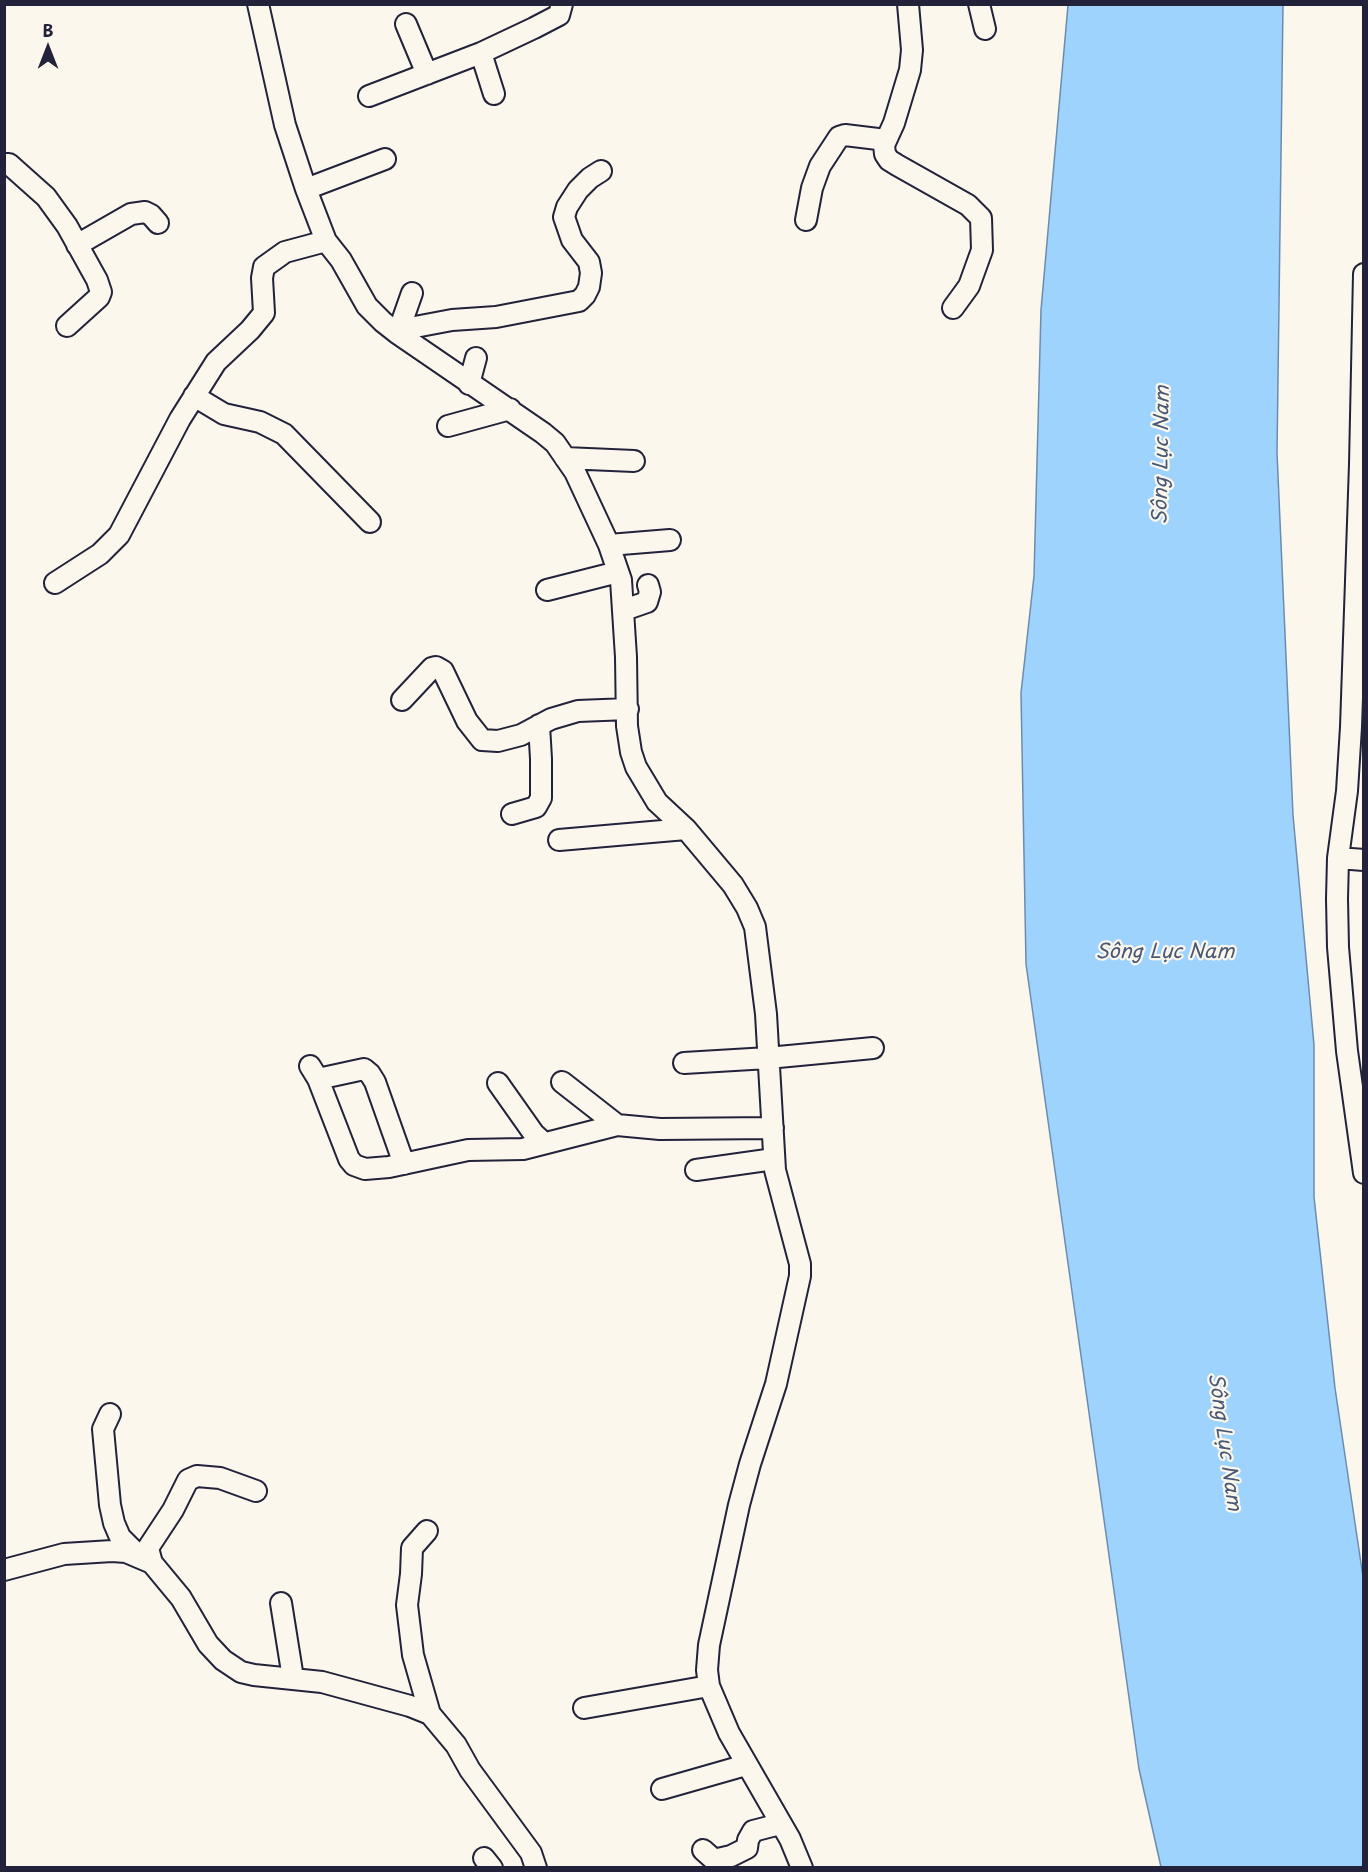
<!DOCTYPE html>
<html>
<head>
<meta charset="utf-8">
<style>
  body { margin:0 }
  #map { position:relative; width:1368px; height:1872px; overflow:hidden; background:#fbf7ec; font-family:"Playpen Sans",sans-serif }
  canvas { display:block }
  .frame { position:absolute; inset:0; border:6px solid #22223b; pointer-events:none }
  .north { position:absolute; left:18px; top:18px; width:60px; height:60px; -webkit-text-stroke:4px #fbf7ec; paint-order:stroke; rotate:0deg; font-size:16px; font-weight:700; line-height:24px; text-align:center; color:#22223b }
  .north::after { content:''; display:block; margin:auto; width:21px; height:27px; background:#22223b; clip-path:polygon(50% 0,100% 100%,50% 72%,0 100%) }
</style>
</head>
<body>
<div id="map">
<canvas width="1368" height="1872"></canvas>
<div class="frame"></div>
<div class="north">B</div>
</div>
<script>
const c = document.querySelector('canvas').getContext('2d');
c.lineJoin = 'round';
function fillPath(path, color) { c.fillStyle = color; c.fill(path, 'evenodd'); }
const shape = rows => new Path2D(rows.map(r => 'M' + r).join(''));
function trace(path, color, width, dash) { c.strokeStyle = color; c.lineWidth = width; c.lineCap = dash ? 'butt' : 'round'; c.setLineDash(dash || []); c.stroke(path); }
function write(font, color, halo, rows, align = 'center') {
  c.font = font + ' "Playpen Sans",sans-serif'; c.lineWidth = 4.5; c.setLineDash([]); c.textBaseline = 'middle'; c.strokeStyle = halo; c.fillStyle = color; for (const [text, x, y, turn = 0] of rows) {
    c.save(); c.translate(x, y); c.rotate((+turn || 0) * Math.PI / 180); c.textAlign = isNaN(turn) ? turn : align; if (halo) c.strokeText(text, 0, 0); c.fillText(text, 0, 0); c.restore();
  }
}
const water = shape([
  [1068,5,1283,5,1277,453,1293,815,1314,1045,1314,1197,1335,1388,1363,1577,1363,1867,1161,1867,1139,1769,1026,964,1021,693,1034,576,1041,310,1068,5]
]);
fillPath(water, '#9ed3fd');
trace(water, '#6c8caf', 1.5);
const minor = shape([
  [258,4,285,125,306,189,326,241,341,260,367,306,383,322,397,333,543,433,555,443,575,472,609,545,621,580,626,657,627,726,631,752,636,767,657,802,686,829,733,885,747,908,755,927,766,1014,775,1170,800,1264,800,1276,776,1384,750,1464,739,1505,709,1645,707,1670,709,1686,729,1733,790,1839,802,1868],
  [908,4,912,50,910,70,894,123,884,145,885,154,889,160,897,165,968,205,981,218,982,250,969,286,953,308],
  [979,4,985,29],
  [406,24,427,74],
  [481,53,494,94],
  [369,96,481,53,534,28,559,15,562,4],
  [4,164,9,164,46,197,67,226,97,280,101,292,99,297,67,326],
  [306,189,385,159],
  [806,220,812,188,820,166,839,137,845,135,886,140],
  [77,245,131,214,145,212,151,215,158,223],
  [1364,274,1360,464,1351,727,1347,791,1338,858,1337,899,1338,947,1347,1051,1364,1173],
  [399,330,412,293],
  [397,333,399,330,452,320,496,317,579,301,585,295,589,287,591,273,589,262,572,240,564,217,567,207,578,190,590,178,601,171],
  [469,384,476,358],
  [194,396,224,414,260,422,284,434,370,522],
  [448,426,510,409],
  [565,458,634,461],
  [609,545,670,540],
  [55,583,100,554,119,535,180,419,216,362,250,330,264,313,262,278,264,267,285,252,326,241],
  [547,590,618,572],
  [624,610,647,602,650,592,648,585],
  [402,700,432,668,436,667,443,671,467,721,482,740,498,741,521,735,551,719,578,711,628,709],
  [512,814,536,807,541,798,541,759,539,725],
  [559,840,686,829],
  [1338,858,1364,860],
  [684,1063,768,1058,873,1048],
  [310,1066,318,1079,349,1159,354,1165,365,1169,389,1167,468,1150,523,1149,617,1125,660,1129,773,1128],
  [318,1079,364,1069,370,1074,375,1082,404,1164],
  [562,1082,617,1125],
  [498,1083,534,1134,544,1143],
  [696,1170,774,1159],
  [110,1414,103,1429,110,1505,114,1523,120,1537,140,1557],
  [427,1531,412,1548,411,1574,407,1605,413,1655,430,1714],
  [152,1563,148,1548,173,1510,188,1480,197,1476,220,1478,256,1491],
  [4,1570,64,1554,112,1551,126,1552,152,1563,181,1598,208,1644,223,1660,241,1672,254,1675,322,1682,410,1706,430,1714,456,1745,470,1770,531,1853,536,1868],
  [281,1603,293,1678],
  [584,1708,709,1686],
  [662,1789,746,1765],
  [703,1850,712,1858,718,1859,731,1856,747,1848,748,1840,753,1831,780,1824],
  [484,1858,492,1868]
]);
trace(minor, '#22223b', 24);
trace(minor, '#fbf7ec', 20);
write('italic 20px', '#475775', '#fbf7ec', [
  ["Sông Lục Nam",1162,455,-89],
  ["Sông Lục Nam",1165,952],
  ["Sông Lục Nam",1224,1442,82]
]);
</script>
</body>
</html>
